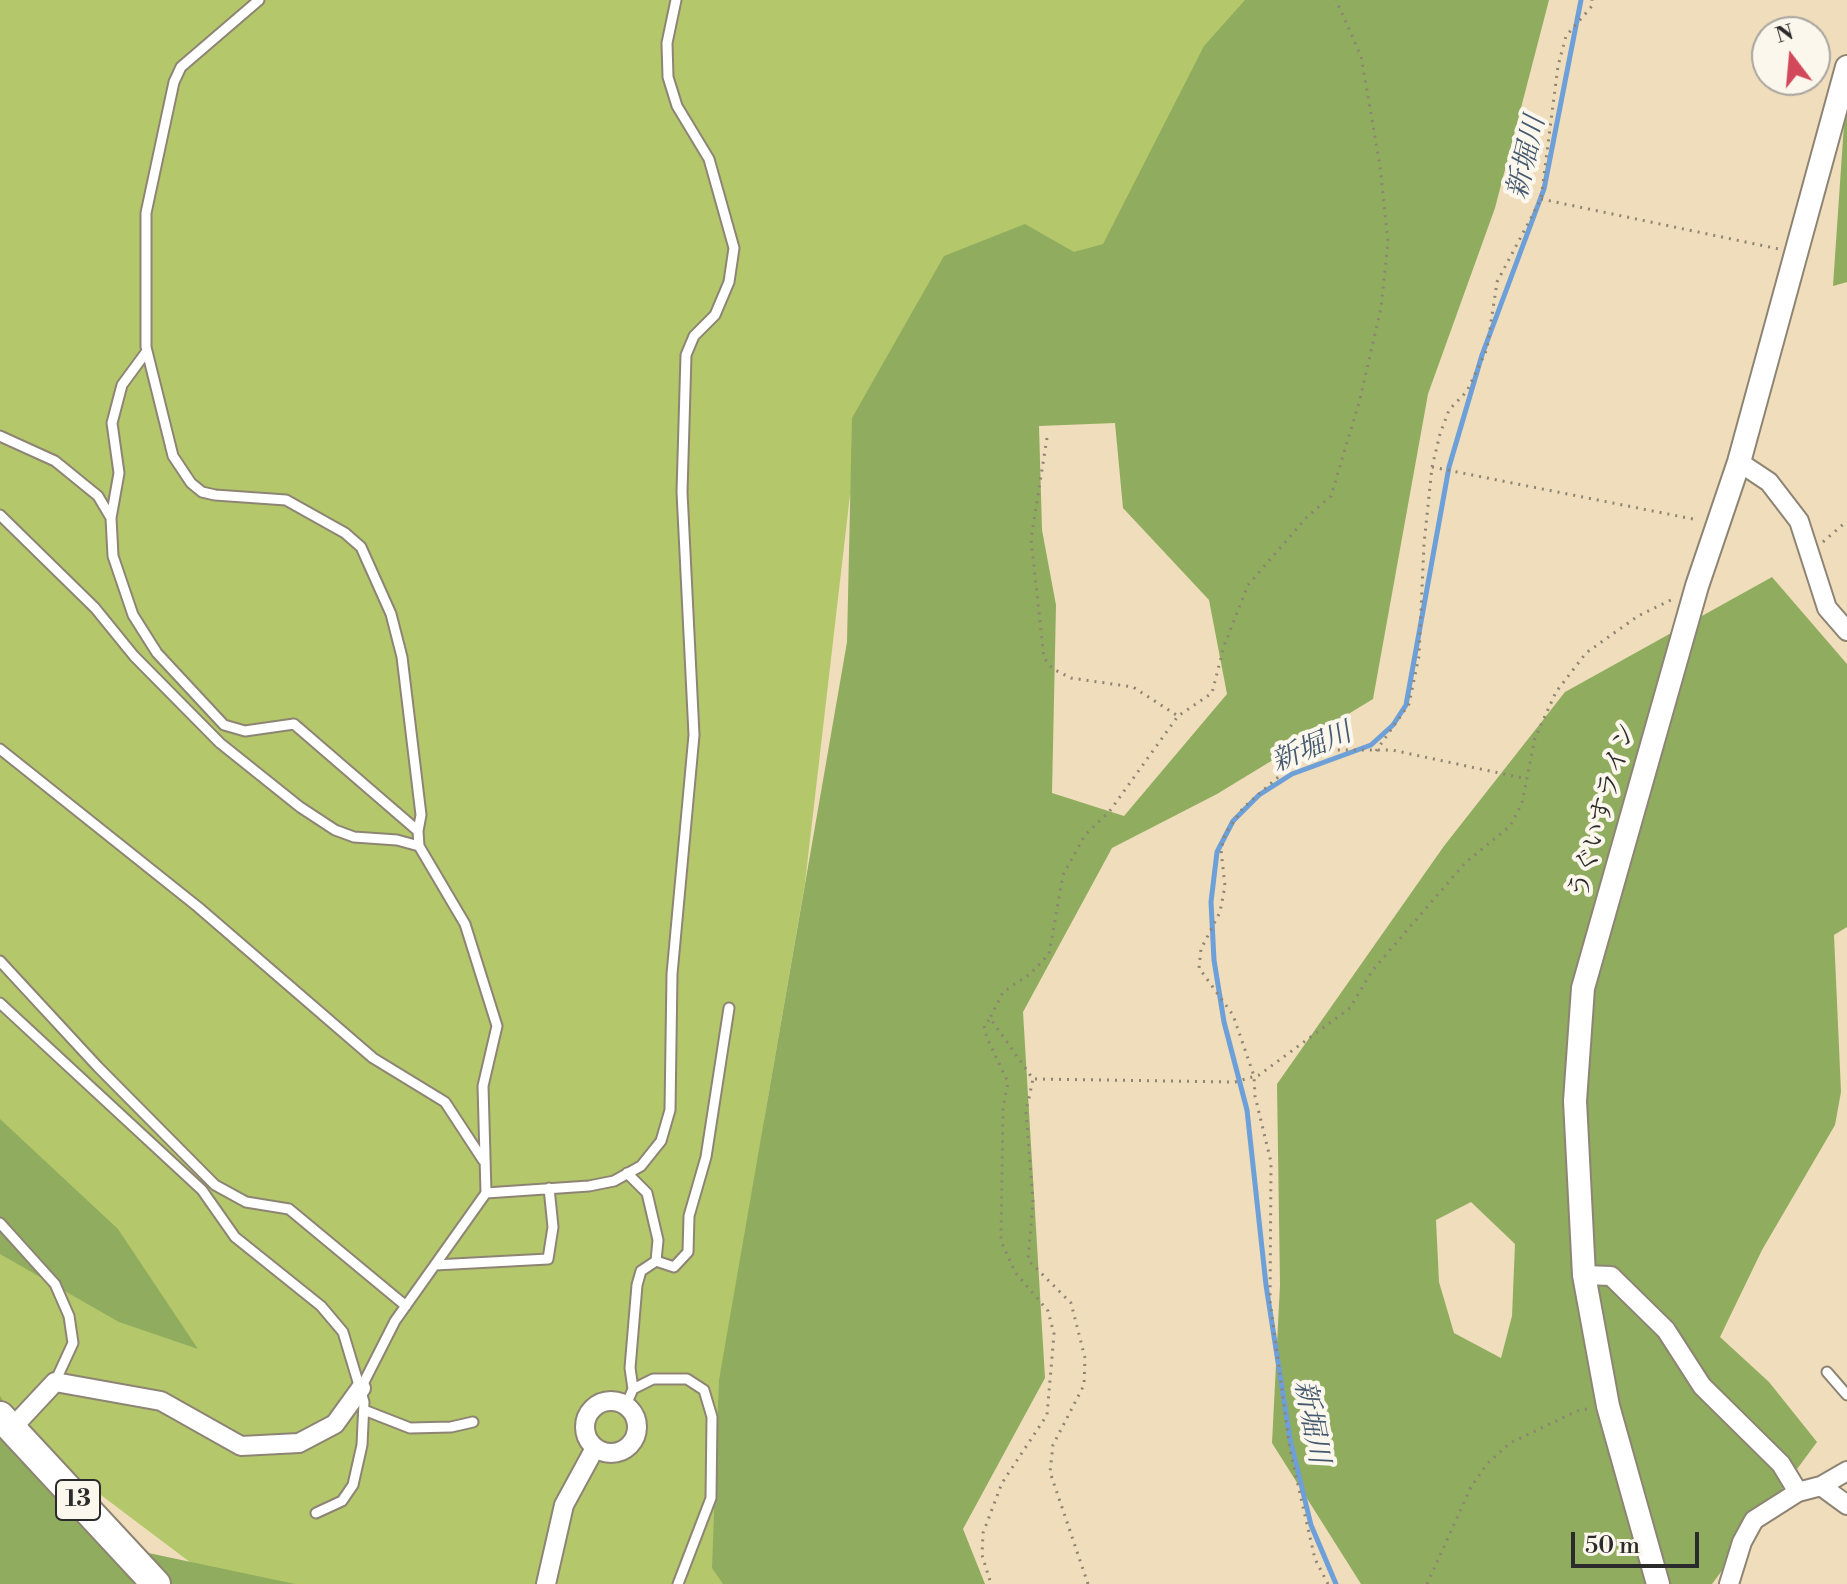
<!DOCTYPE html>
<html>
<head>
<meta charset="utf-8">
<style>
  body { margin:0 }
  #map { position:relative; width:1847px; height:1584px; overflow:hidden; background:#f0ddbc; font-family:"Libre Bodoni",serif }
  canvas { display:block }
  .north { position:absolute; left:1751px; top:16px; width:80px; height:80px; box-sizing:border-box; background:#fbf7ec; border:2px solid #a8a59f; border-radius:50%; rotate:344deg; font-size:22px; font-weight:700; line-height:32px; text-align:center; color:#2b2b2b }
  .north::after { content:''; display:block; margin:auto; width:28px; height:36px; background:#d1495b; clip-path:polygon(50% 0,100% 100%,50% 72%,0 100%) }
  .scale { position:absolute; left:1571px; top:1532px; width:128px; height:36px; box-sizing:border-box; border:4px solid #2b2b2b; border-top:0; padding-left:10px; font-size:24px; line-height:28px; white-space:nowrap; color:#2b2b2b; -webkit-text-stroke:6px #fbf7ec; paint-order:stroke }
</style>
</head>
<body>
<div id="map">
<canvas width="1847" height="1584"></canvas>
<div class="north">N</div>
<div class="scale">50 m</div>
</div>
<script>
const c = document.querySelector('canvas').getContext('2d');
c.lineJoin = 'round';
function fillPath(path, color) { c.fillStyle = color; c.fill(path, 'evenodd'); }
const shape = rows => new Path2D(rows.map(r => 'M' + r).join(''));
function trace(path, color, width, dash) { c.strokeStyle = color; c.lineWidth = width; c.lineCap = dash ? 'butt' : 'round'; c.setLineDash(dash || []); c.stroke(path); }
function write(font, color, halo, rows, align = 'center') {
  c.font = font + ' "Libre Bodoni","Noto Serif JP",serif'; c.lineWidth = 8; c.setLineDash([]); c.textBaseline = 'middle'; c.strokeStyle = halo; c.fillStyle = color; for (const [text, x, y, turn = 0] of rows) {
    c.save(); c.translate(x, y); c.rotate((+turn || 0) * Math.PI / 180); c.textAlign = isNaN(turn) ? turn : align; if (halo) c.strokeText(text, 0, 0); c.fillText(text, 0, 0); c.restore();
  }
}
fillPath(shape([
  [0,0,1260,0,1140,258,850,495,805,883,764,1121,758,1584,219,1584,12,1428,0,1410]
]), '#b4c86b');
fillPath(shape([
  [1245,0,1549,0,1495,208,1428,394,1373,699,1217,794,1112,848,1023,1012,1045,1378,963,1529,985,1584,723,1584,712,1568,719,1380,847,642,852,418,944,256,1025,224,1074,252,1103,244,1204,46],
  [1115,423,1123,508,1209,600,1227,694,1124,816,1052,793,1056,605,1042,530,1039,426],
  [1847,80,1847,282,1833,286],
  [1772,577,1847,664,1847,927,1834,935,1841,1092,1835,1125,1762,1250,1720,1337,1769,1382,1817,1442,1712,1584,1361,1584,1272,1443,1280,1285,1277,1084,1444,846,1565,692],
  [1471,1202,1515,1244,1512,1316,1501,1358,1454,1333,1439,1282,1436,1220],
  [0,1119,118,1229,198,1349,119,1322,0,1254],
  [0,1396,75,1508,139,1551,295,1584,0,1584]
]), '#8fac5f');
trace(shape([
  [1336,1584,1311,1525,1290,1439,1266,1285,1247,1110,1224,1022,1214,960,1211,902,1217,852,1233,821,1259,795,1292,774,1371,745,1393,725,1406,705,1449,467,1482,355,1544,189,1581,0]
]), '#6d9fd8', 5);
const service = shape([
  [259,0,181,67,174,82,146,213,146,347,173,456,191,483,202,492,215,495,286,500,345,533,361,547,391,614,402,657,421,815,418,831],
  [0,436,55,461,98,496,111,518,113,556,133,615,157,653,224,725,245,731,294,724,418,831,419,846,465,924,497,1026,483,1086,486,1193,395,1321,361,1388],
  [0,515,95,608,134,656,220,743,300,807,335,830,354,837,397,840,419,846],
  [111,518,119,473,112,423,122,385,147,351],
  [0,749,198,907,373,1058,445,1102,483,1160],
  [0,961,98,1067,215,1185,246,1202,289,1209,406,1306],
  [0,1003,202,1190,235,1237,321,1306,343,1332,364,1402,362,1445,353,1485,342,1501,316,1513],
  [627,1173,647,1193,658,1240,656,1261,641,1271,637,1285,630,1368,633,1389],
  [486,1193,589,1186,614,1181,641,1166,661,1141,670,1110,672,974,694,735,682,492,686,355,694,336,715,315,729,282,734,248,709,159,677,106,668,77,667,43,676,0],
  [0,1223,55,1284,69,1316,73,1343,55,1382],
  [656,1261,674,1267,688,1252,689,1216,706,1157,729,1008],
  [435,1265,548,1259,553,1227,549,1188],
  [1827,1372,1847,1395],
  [626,1405,633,1389,653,1379,687,1379,704,1390,712,1417,711,1498,678,1584],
  [364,1410,410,1428,451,1427,473,1422]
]);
const minor = shape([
  [1739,462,1769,482,1799,521,1827,608,1847,631],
  [1584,1275,1611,1276,1666,1330,1702,1386,1781,1464,1798,1492],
  '585 1427a26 26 0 1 1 52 0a26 26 0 1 1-52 0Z',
  [12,1428,55,1382,161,1401,241,1446,299,1443,335,1424,361,1388],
  [1821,1486,1847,1505],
  [546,1584,564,1505,595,1448],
  [1729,1584,1742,1542,1754,1520,1798,1492,1821,1486,1847,1471]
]);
const tertiary = shape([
  [1658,1584,1608,1406,1584,1275,1575,1101,1583,988,1697,586,1739,462,1847,67]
]);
const primary = shape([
  [0,1416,156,1584]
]);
trace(service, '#8e8474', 13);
trace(minor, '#8e8474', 22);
trace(tertiary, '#8e8474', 26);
trace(primary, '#8e8474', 32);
trace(shape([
  [1541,199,1779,249],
  [1047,438,1031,539,1044,658,1053,669,1071,678,1133,687,1178,716],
  [1432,467,1698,520],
  [1823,542,1847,521],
  [1376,751,1409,704,1419,656,1424,544,1432,467,1440,434,1449,410,1467,391,1487,349,1497,282,1541,199,1558,66,1566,36,1592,6,1592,0],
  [989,1020,984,1026,987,1038,1008,1082,1003,1108,1001,1241,1015,1272,1048,1311,1054,1334,1047,1415,1002,1483,983,1533,982,1555,991,1584],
  [1035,1079,1235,1082,1259,1075,1350,1008,1372,971,1465,863,1510,826,1522,803,1535,738,1556,692,1586,653,1638,616,1673,599],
  [1088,1584,1050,1472,1053,1445,1084,1385,1085,1358,1071,1303,1028,1260,1033,1201,1026,1112,1033,1079,990,1018,1003,992,1030,974,1049,954,1063,875,1085,835,1109,812,1178,716,1212,693,1224,646,1248,585,1307,517,1331,496,1360,399,1381,308,1388,242,1380,166,1361,56,1336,0],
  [1328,1584,1315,1559,1290,1450,1270,1301,1271,1162,1255,1096,1254,1076,1233,1015,1199,968,1201,949,1220,912,1225,886,1221,850,1225,834,1243,808,1309,750,1392,750,1527,779],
  [1427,1584,1471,1487,1487,1464,1510,1443,1579,1410,1588,1409]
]), '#8e8474', 3, [2, 6]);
trace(service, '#fff', 9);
trace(minor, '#fff', 18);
trace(tertiary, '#fff', 22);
trace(primary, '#fff', 28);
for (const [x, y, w] of [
  [78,1500,44]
]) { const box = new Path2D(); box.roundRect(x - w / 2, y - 20, w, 40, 6); c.fillStyle = '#fbf7ec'; c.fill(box); trace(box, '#2b2b2b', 2); }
write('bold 24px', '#2b2b2b', null, [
  ["13",78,1500]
]);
write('26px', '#2b2b2b', '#fbf7ec', [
  ["うぐいすライン",1604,811,-74]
]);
write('italic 28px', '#455970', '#fbf7ec', [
  ["新堀川",1528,158,-77],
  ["新堀川",1312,749,-23],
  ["新堀川",1310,1422,79]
]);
</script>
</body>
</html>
